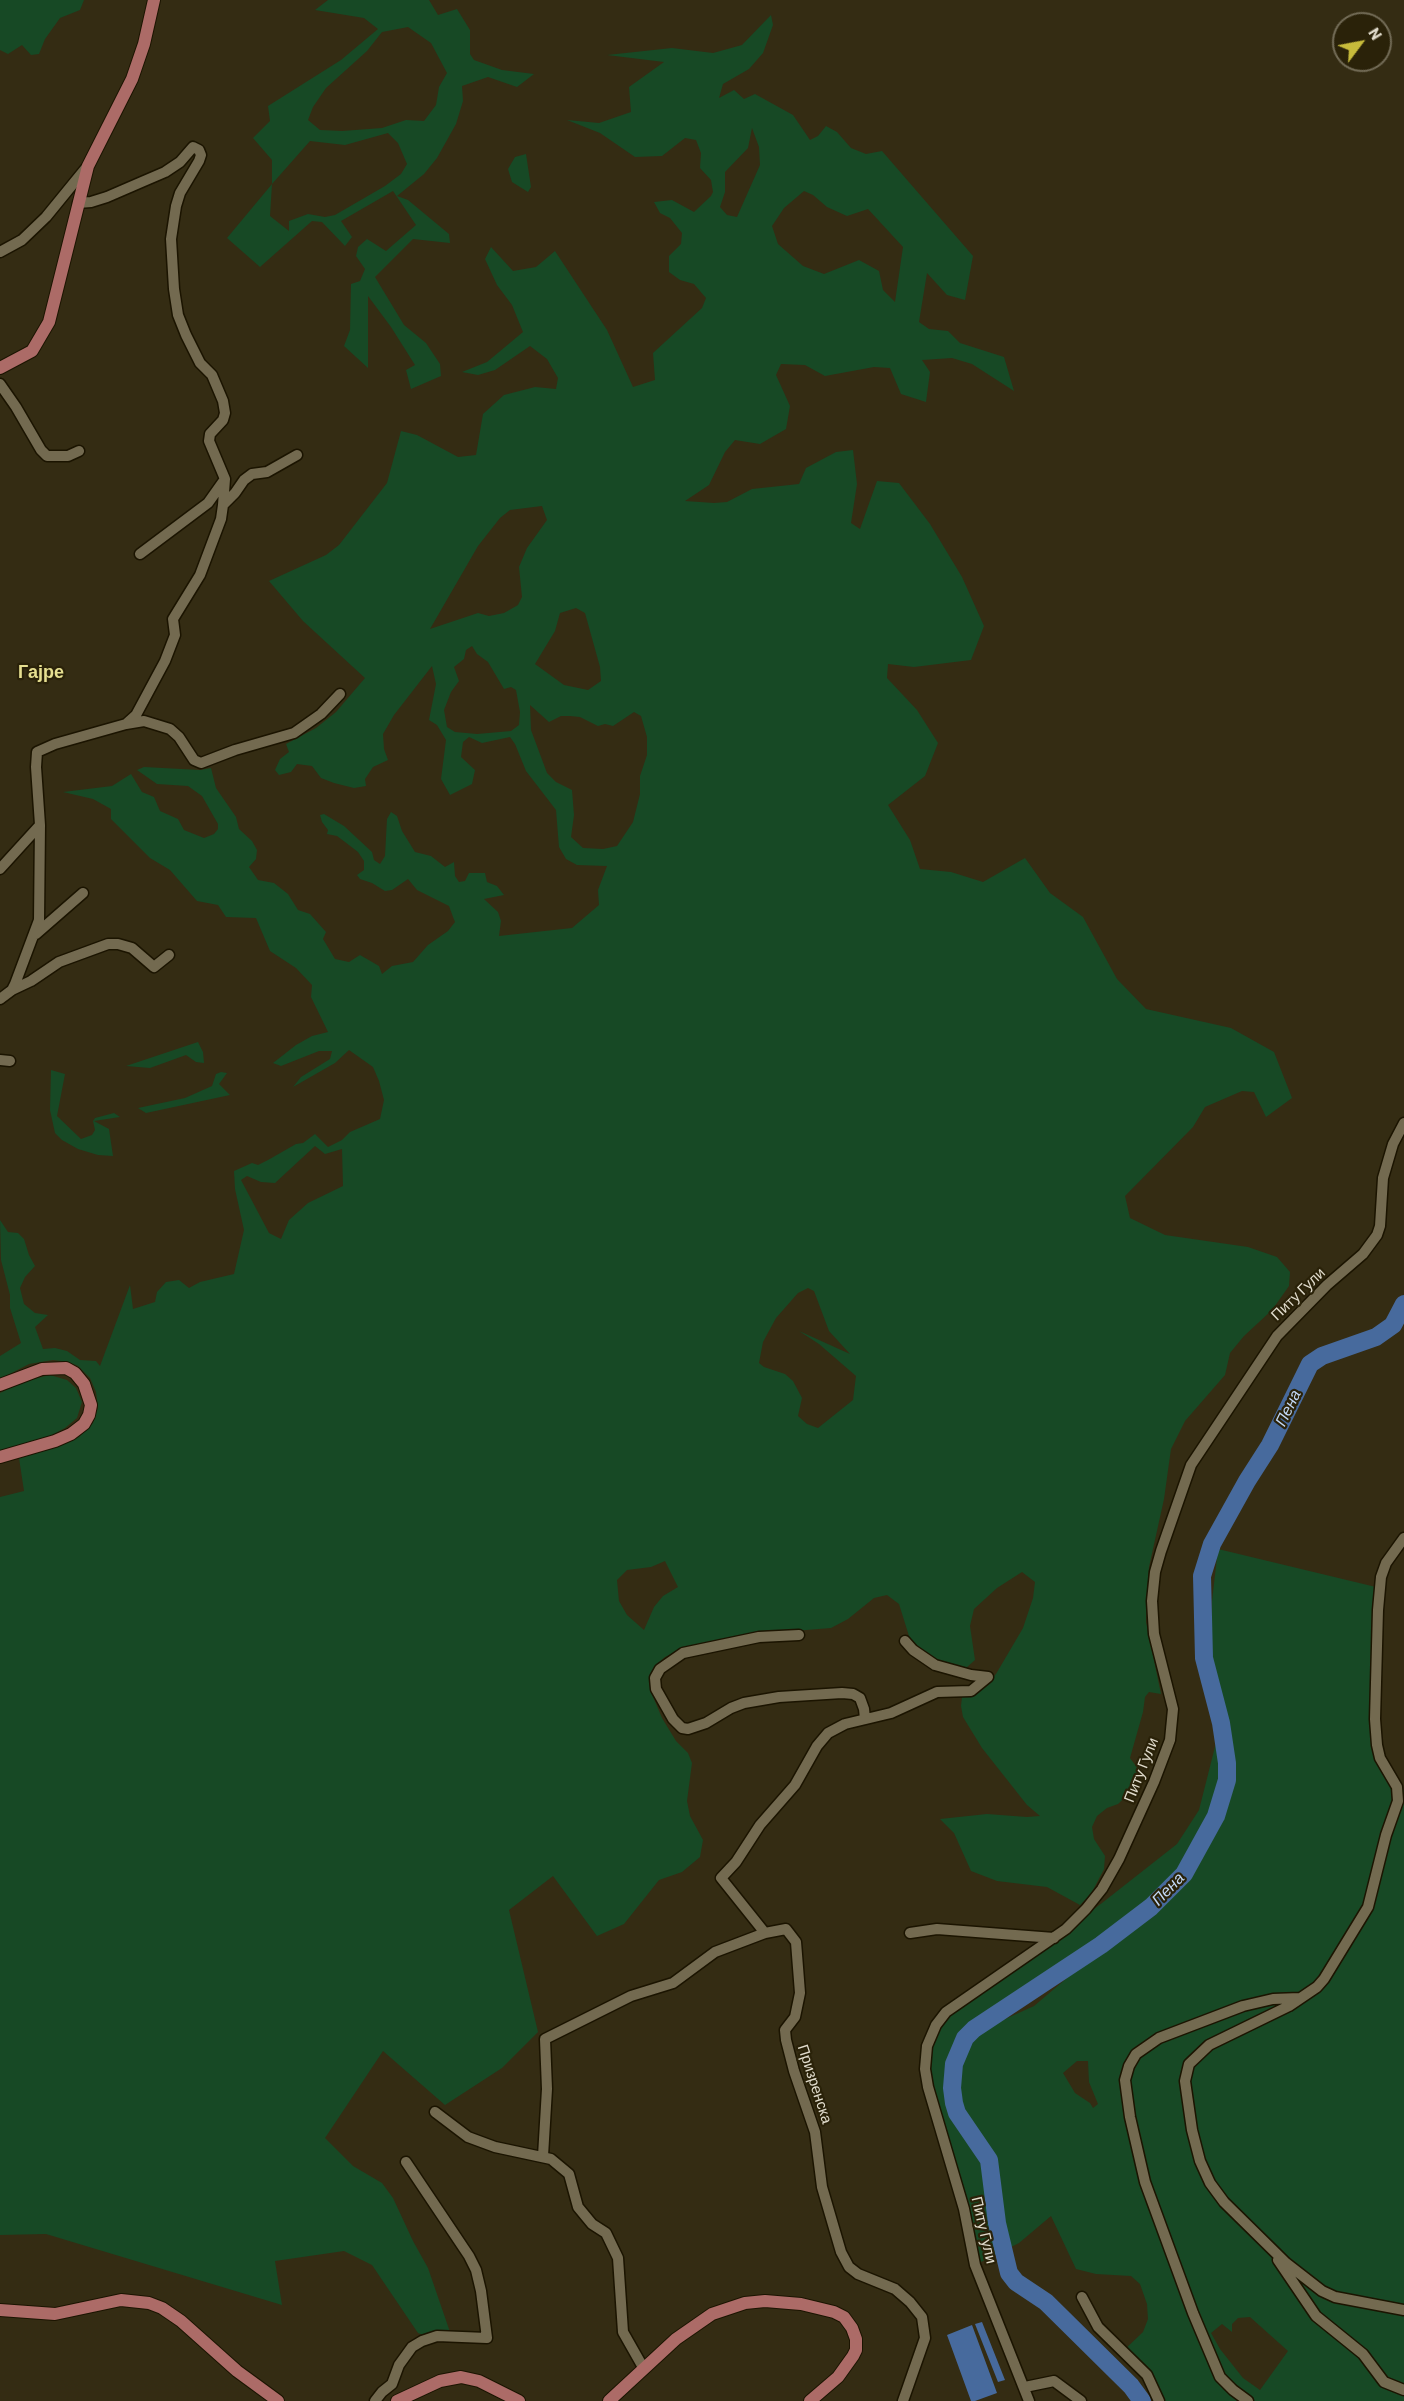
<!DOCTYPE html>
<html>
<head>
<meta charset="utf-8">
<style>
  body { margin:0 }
  #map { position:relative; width:1404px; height:2401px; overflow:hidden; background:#342c13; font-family:Barlow,sans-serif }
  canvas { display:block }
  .north { position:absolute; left:1332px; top:12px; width:60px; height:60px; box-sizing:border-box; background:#2a2209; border:2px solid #736c57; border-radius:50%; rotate:58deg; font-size:16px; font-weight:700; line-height:24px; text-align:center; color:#e1dccd }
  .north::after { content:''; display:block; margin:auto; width:21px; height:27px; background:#c7bb3b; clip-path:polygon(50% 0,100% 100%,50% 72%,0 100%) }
</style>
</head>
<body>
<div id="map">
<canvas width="1404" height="2401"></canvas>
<div class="north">N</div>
</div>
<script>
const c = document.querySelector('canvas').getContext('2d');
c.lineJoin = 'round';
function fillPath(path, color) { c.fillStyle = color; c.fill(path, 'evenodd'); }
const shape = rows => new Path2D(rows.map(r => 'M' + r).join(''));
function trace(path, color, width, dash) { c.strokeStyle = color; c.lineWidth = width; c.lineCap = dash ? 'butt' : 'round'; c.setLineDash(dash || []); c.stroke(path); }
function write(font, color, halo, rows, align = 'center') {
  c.font = font + ' Barlow,sans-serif'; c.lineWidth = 4.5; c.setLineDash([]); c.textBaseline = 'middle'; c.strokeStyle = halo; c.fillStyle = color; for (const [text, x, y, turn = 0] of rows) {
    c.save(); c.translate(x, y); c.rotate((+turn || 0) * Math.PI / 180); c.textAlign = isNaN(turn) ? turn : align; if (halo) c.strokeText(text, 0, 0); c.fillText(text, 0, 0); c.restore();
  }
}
fillPath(shape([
  [0,0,84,0,80,10,60,18,45,39,39,54,31,55,22,45,8,54,0,50],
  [328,0,429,0,438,15,457,9,470,30,470,54,474,60,502,70,534,74,517,87,488,77,462,86,463,101,456,124,437,158,424,174,397,196,408,200,449,234,450,243,413,239,375,277,404,325,426,343,440,364,441,376,411,389,406,370,415,365,391,327,368,296,368,368,344,346,350,330,351,284,360,281,365,269,356,256,358,247,367,239,386,251,416,225,393,191,341,221,352,237,345,246,322,222,312,221,260,267,227,238,272,184,272,160,253,138,270,121,268,106,341,60,378,29,364,18,315,10],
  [408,27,431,43,447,73,439,87,436,105,424,121,406,120,382,128,342,131,320,130,308,120,313,107,326,88,367,51,382,32],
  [388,133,398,143,407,164,401,174,385,186,335,215,325,217,308,214,289,221,289,231,270,216,272,184,310,141,345,145],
  [771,15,773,25,763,53,749,69,723,84,719,98,734,90,744,99,755,94,793,115,810,140,818,136,826,126,837,132,851,148,866,154,882,151,973,256,965,300,947,295,927,273,919,322,929,329,948,331,960,343,1004,357,1014,391,972,364,952,358,922,360,930,372,926,402,901,394,890,368,874,367,825,376,805,365,781,364,776,375,790,406,786,429,760,444,735,440,725,452,709,485,685,501,714,503,727,502,752,489,799,484,806,468,836,452,853,450,857,484,851,523,860,529,877,481,899,483,930,524,962,577,984,626,971,660,914,667,888,664,887,678,917,710,938,743,925,776,888,805,910,840,920,869,951,872,983,882,1025,858,1050,893,1083,917,1117,979,1146,1009,1231,1028,1274,1052,1292,1098,1266,1117,1254,1092,1242,1091,1205,1107,1193,1127,1125,1196,1130,1218,1165,1235,1248,1247,1277,1257,1290,1272,1289,1286,1272,1310,1244,1336,1230,1353,1225,1375,1185,1421,1171,1449,1164,1499,1149,1567,1147,1595,1146,1622,1161,1694,1149,1692,1145,1697,1143,1712,1130,1758,1138,1769,1139,1778,1134,1789,1118,1804,1107,1808,1097,1816,1092,1827,1094,1839,1105,1856,1104,1869,1091,1894,1080,1905,1047,1887,997,1881,971,1871,954,1833,940,1819,987,1814,1027,1817,1040,1816,1027,1805,982,1748,963,1717,961,1706,962,1697,972,1694,988,1683,996,1674,1023,1628,1033,1598,1035,1582,1022,1572,997,1588,974,1609,970,1626,975,1660,966,1668,935,1660,915,1644,909,1636,899,1604,887,1595,874,1598,848,1619,831,1628,744,1635,684,1648,665,1657,654,1667,650,1682,651,1692,662,1718,676,1741,688,1753,692,1763,687,1801,690,1816,703,1840,700,1857,682,1872,659,1880,624,1924,597,1936,553,1876,509,1910,538,2032,502,2068,445,2105,383,2051,325,2138,353,2166,382,2183,393,2198,413,2241,428,2268,450,2332,426,2336,418,2333,372,2265,344,2251,275,2261,282,2305,46,2234,0,2235,0,1497,24,1491,19,1458,57,1447,79,1437,93,1423,98,1408,96,1392,90,1378,78,1366,69,1362,53,1360,29,1364,0,1379,0,1356,21,1343,10,1308,10,1295,1,1260,0,1220,8,1232,18,1233,24,1239,29,1255,35,1266,25,1277,20,1288,24,1304,35,1313,48,1315,35,1327,43,1349,55,1348,67,1351,80,1360,96,1361,100,1366,130,1285,133,1309,155,1302,157,1292,166,1282,179,1280,189,1288,200,1282,234,1274,244,1230,235,1189,234,1171,252,1163,258,1165,268,1160,296,1144,303,1143,315,1134,328,1147,342,1140,350,1132,380,1119,384,1100,379,1081,373,1067,349,1050,335,1063,293,1087,301,1077,330,1059,332,1051,319,1051,281,1066,273,1063,296,1045,312,1036,328,1032,311,997,312,985,296,968,270,951,256,918,226,917,218,905,197,901,170,870,150,858,111,819,111,809,93,799,63,792,112,786,131,774,142,792,154,797,160,811,178,819,184,830,204,838,214,834,218,829,218,824,202,796,188,786,157,784,137,770,144,767,200,770,211,768,216,788,236,817,239,829,252,841,257,850,256,859,249,867,258,880,274,883,288,894,298,910,310,914,326,932,323,939,335,959,349,962,360,955,379,966,382,974,392,966,413,962,428,945,448,931,455,922,453,917,449,906,417,890,408,879,392,890,385,891,372,883,360,879,357,875,364,870,364,861,358,852,345,842,337,836,327,834,328,830,322,822,320,815,324,814,344,826,372,852,374,860,380,864,385,856,387,819,391,812,397,816,402,831,415,852,431,856,445,867,454,862,455,876,459,882,465,881,469,873,485,873,487,882,497,886,504,895,484,899,498,912,501,921,499,936,572,928,599,905,598,890,607,866,577,865,566,859,559,847,556,810,526,771,515,744,510,737,482,743,469,737,463,742,461,757,475,770,472,784,450,795,441,779,446,740,437,725,429,720,436,684,432,666,394,715,383,734,384,749,388,760,373,767,365,779,366,786,354,788,334,783,321,778,312,766,297,764,291,772,279,775,275,770,280,759,289,752,286,744,316,728,336,712,365,678,303,621,269,581,326,555,339,545,387,483,401,431,417,435,458,457,476,455,483,414,504,395,535,387,556,389,558,378,547,359,530,346,495,370,478,375,462,372,487,362,523,332,512,305,497,285,485,259,491,247,513,271,536,267,555,251,607,330,633,387,655,380,653,353,702,308,706,298,694,284,680,280,669,272,669,256,681,244,682,233,670,218,660,213,654,202,672,200,694,212,711,196,713,192,711,180,700,168,701,153,696,140,685,138,662,156,635,157,600,133,567,120,599,123,631,112,629,87,664,62,607,55,672,48,713,53,742,45],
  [752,128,759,147,760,165,737,217,727,215,720,207,725,192,725,172,748,148],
  [804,191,813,195,827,207,847,216,868,209,903,247,895,302,883,290,879,271,859,260,824,274,803,266,778,244,772,226,784,208],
  [542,506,547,520,527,548,519,567,522,597,518,605,504,613,489,616,478,613,430,629,478,546,500,518,510,510],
  [576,608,585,613,600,667,601,681,588,690,564,685,535,664,555,631,560,613],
  [472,646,477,654,488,662,504,689,511,687,516,690,520,712,519,725,511,731,477,734,455,732,447,727,444,710,451,692,459,681,454,667,464,659,466,650],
  [530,705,549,722,561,716,570,716,580,717,598,726,605,724,613,726,634,712,641,716,647,737,647,755,640,776,640,794,633,822,617,846,603,849,583,848,571,837,574,815,572,790,556,782,547,773,531,730],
  [315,1146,325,1154,342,1149,343,1186,308,1203,289,1220,281,1239,269,1233,241,1180,247,1176,261,1182,275,1183],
  [808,1288,814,1291,829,1331,850,1354,799,1331,819,1344,856,1376,853,1400,818,1428,807,1424,798,1416,802,1398,793,1381,785,1374,764,1367,759,1363,763,1342,776,1318,798,1293],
  [665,1561,678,1587,663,1596,654,1607,644,1630,627,1615,619,1601,617,1580,627,1570,651,1567],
  [526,154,531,187,528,192,512,182,508,169,515,157],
  [198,1042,203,1052,204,1063,196,1062,186,1055,150,1068,126,1066],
  [51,1070,65,1074,57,1116,81,1139,92,1135,95,1130,93,1121,95,1118,114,1113,120,1117,94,1121,109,1129,113,1156,98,1155,78,1149,62,1140,55,1133,50,1110],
  [221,1072,227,1073,219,1084,230,1095,146,1113,138,1108,185,1098,212,1086,216,1074],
  [50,1375,67,1380,76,1388,82,1402,77,1418,65,1428,48,1437,0,1452,0,1393,24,1381],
  [1218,1549,1380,1588,1376,1734,1399,1793,1404,1790,1404,2401,1162,2401,1154,2388,1122,2352,1143,2332,1148,2319,1147,2304,1140,2284,1131,2276,1096,2274,1076,2269,1051,2216,1019,2243,1009,2248,992,2154,963,2108,956,2087,957,2068,962,2054,976,2039,992,2025,1034,2006,1099,1951,1177,1891,1220,1827,1228,1796,1233,1768,1228,1723,1212,1661,1212,1601],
  [1077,2061,1088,2061,1089,2082,1098,2104,1093,2108,1090,2103,1075,2093,1063,2073],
  [1250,2317,1288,2351,1260,2390,1243,2378,1220,2349,1211,2333,1222,2324,1232,2332,1232,2324,1238,2318],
  [1221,1723,1227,1763,1224,1794,1206,1837,1184,1874,1151,1907,1101,1945,974,2029,965,2038,959,2049,954,2064,952,2087,954,2103,957,2113,989,2160,997,2223,1003,2251,975,2265,926,2077,936,2025,1102,1903,1177,1844,1199,1810]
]), '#174925');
fillPath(shape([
  [982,2322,1005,2380,998,2382,975,2324],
  [972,2325,997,2393,975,2401,971,2401,947,2335]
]), '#476a9d');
trace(shape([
  [1142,2401,1131,2386,1046,2302,1016,2282,1009,2273,997,2223,989,2160,957,2113,954,2103,952,2088,954,2064,965,2038,974,2029,1101,1945,1151,1907,1184,1874,1216,1816,1227,1780,1227,1763,1221,1723,1204,1658,1202,1576,1212,1544,1247,1481,1270,1445,1310,1364,1322,1356,1376,1337,1393,1325,1404,1304]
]), '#476a9d', 18);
const minor = shape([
  [0,252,22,240,46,217,86,168],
  [0,384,16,407,41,450,47,456,68,456,79,451],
  [223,505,235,493,244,480,252,474,267,472,297,455],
  [140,554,208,503,225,479],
  [126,724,144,721,170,729,179,737,194,760,201,763,235,750,294,733,321,714,340,694],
  [0,869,40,825],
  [36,934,83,893],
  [12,990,31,981,59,962,108,944,118,944,132,948,154,967,169,955],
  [0,999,12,990,15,984,39,920,40,825,36,767,37,752,55,744,126,724,136,715,165,661,175,635,173,619,200,575,221,519,223,505,225,479,209,441,210,434,223,420,225,413,223,401,212,375,200,363,186,335,178,315,174,289,171,239,176,206,180,193,199,161,201,155,199,150,193,147,180,162,165,172,144,181,107,197,91,202,78,203],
  [0,1060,10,1061],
  [1404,1538,1386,1563,1381,1577,1378,1610,1375,1719,1377,1745,1380,1758,1397,1787,1398,1801,1386,1835,1368,1907,1324,1979,1317,1987,1289,2006,1209,2045,1189,2064,1185,2081,1192,2130,1200,2161,1210,2183,1224,2202,1286,2263,1322,2291,1335,2297,1404,2310],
  [799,1635,759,1637,683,1653,660,1669,655,1678,656,1689,673,1719,682,1728,688,1729,706,1723,731,1708,744,1703,779,1697,842,1693,853,1694,860,1698,864,1709,865,1719],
  [905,1641,913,1650,935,1665,971,1675,988,1677],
  [910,1933,937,1929,1054,1938],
  [435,2112,468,2137,495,2147,551,2159,569,2174,578,2207,592,2224,606,2233,618,2258,623,2332,644,2369],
  [543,2156,547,2089,545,2039,631,1996,673,1983,715,1952,765,1933],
  [1278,2260,1316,2316,1363,2354,1384,2382,1404,2390],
  [1082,2297,1098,2327,1147,2375,1159,2401],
  [1025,2387,1054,2381,1081,2401],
  [375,2401,382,2392,392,2384,399,2365,412,2347,422,2341,437,2336,487,2338,481,2291,476,2270,469,2256,406,2162],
  [903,2401,925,2338,922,2317,910,2302,895,2289,858,2274,849,2267,841,2252,822,2187,815,2132,794,2071,786,2040,785,2030,795,2017,800,1993,796,1942,786,1929,765,1933,721,1878,736,1862,760,1825,795,1785,817,1746,828,1733,845,1724,891,1713,937,1692,971,1691,988,1677],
  [1029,2401,975,2265,964,2209,928,2087,925,2069,927,2046,936,2025,946,2012,1066,1929,1086,1909,1102,1889,1119,1859,1154,1782,1170,1740,1173,1709,1154,1634,1152,1601,1155,1572,1161,1551,1191,1465,1277,1336,1327,1285,1363,1254,1377,1235,1380,1226,1383,1178,1393,1144,1404,1123],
  [1248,2401,1233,2390,1220,2377,1193,2313,1145,2182,1130,2117,1125,2080,1129,2066,1136,2054,1159,2038,1243,2006,1273,1999,1300,1998]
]);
const major = shape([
  [0,368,32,351,49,322,88,166,132,79,144,44,154,0],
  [0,1385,42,1369,66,1368,75,1373,84,1384,91,1405,89,1415,84,1424,71,1434,55,1441,0,1457],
  [0,2310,55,2314,121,2300,149,2303,162,2308,181,2321,237,2371,278,2401],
  [397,2401,440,2381,461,2377,479,2381,519,2401],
  [609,2401,676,2339,712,2314,745,2303,765,2301,801,2304,834,2312,844,2317,852,2328,856,2339,856,2350,853,2356,838,2377,810,2401]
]);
trace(minor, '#1b1400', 13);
trace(major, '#1b1400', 14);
trace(minor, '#736a50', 10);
trace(major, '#ac6b67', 12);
write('15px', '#e1dccd', '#2a2209', [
  ["Питу Гули",1298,1294,-44],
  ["Питу Гули",1141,1770,-68],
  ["Призренска",815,2084,72],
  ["Питу Гули",984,2230,77]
]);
write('italic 16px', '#c2d8f6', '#2a2209', [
  ["Пена",1288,1408,-64],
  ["Пена",1168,1889,-46]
]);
write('bold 18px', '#e6df90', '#2a2209', [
  ["Гајре",41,672]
]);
</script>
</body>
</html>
